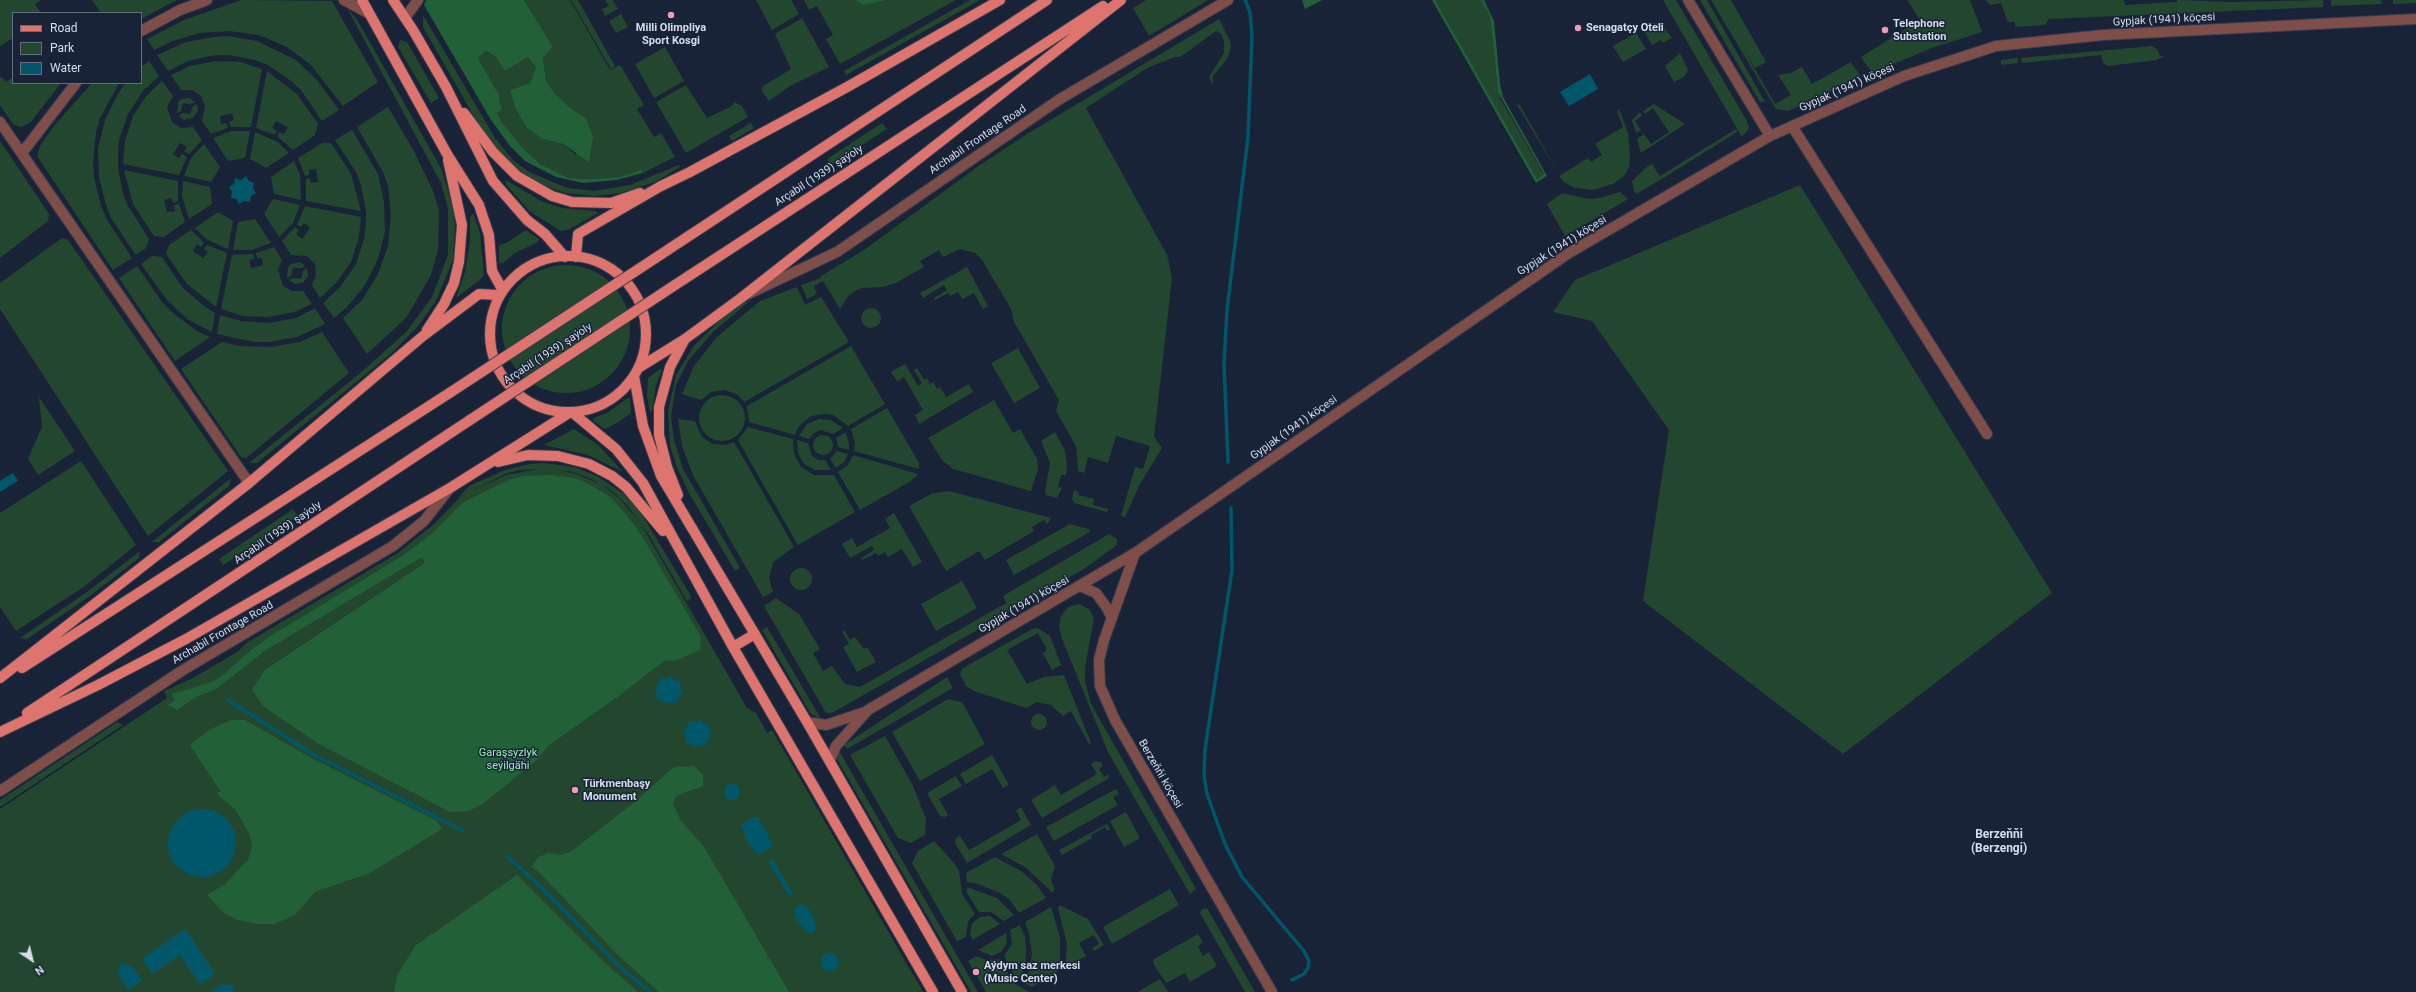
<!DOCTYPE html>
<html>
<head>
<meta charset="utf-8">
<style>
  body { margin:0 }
  #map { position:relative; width:2416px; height:992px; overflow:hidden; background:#182338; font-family:Roboto,sans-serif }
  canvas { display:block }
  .legend { position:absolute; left:12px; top:12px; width:130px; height:72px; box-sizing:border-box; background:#182338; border:1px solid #646e80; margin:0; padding:5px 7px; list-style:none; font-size:12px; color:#d6deed }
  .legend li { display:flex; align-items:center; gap:8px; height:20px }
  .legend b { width:20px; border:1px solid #646e80 }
  .north { position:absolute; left:12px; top:940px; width:40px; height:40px; -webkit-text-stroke:3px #182338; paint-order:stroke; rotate:145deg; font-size:11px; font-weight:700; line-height:16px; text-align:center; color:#d6deed }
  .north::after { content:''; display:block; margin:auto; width:14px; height:18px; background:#d6deed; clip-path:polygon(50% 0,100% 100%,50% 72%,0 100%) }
</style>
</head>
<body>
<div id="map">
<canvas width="2416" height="992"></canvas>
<ul class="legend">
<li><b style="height:5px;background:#dd746d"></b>Road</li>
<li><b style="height:11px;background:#23472e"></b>Park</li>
<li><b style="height:11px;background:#005769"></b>Water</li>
</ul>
<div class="north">N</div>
</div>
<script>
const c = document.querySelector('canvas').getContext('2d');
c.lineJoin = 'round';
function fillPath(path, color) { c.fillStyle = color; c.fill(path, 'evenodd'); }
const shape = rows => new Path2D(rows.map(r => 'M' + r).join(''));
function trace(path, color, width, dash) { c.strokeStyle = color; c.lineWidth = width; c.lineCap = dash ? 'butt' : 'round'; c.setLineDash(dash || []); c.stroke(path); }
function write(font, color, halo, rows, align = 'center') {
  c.font = font + ' Roboto,sans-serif'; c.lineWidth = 3; c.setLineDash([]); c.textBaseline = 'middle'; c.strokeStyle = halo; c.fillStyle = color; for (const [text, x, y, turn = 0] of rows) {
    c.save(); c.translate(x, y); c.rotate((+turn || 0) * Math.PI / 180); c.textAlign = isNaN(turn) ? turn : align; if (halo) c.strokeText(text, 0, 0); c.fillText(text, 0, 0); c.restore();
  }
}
fillPath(shape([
  [0,0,41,0,35,4,41,13,13,13,13,38,0,46],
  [92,0,177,0,141,19,141,13,101,13],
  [241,0,332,1,378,82,343,106,311,65,287,47,259,35,229,31,199,33,170,42,154,50,147,39,184,20],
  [524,0,570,0,610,70,620,65,644,105,637,109,654,137,661,133,675,157,643,173,641,171,620,177,590,179,568,178,554,172,540,164,523,148,503,124,497,113,499,95,478,58,486,51,495,56,505,71,528,57,536,67,530,83,510,90,515,108,526,127,542,139,563,144,576,155,585,117,573,110,555,94,546,81,543,58,553,47],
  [571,0,578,0,615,66,611,69],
  [605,0,613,0,618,9,605,16,602,9,609,6],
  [756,0,791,0,799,14,772,30],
  [804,0,855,0,863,5,889,0,956,0,840,64,826,39,833,35,817,6,809,10],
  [970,0,980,0,846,75,844,71],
  [1146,0,1208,0,1149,36,1133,8],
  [1435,0,1481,0,1484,5,1490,16,1497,85,1500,98,1544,175,1537,179],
  [1663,0,1676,0,1747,121,1749,128,1742,137],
  [1700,0,1707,0,1765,102,1760,102],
  [1711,0,1731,0,1766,62,1755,68,1741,45,1775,104,1791,95,1778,75,1790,73,1802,67,1812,84,1851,62,1861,77,1788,111,1776,109],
  [1907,0,1970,0,1982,32,1932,48,1872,73,1861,57,1920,20],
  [1986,0,2124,0,2125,5,2177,2,2177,0,2232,2,2323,0,2323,7,2049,19,2045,25,2015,27,2015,22,2008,22,2001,3,1990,5],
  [2331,0,2381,0,2382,4,2331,6],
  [2393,0,2416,0,2416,3,2393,4],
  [346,6,359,23,442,170,454,211,455,228,453,260,436,301,418,326,393,352,257,463,249,463,364,370,407,331,432,297,448,255,448,209,441,183],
  [621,14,628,27,616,33,609,21],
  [423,15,495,138,513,160,529,172,567,188,595,191,630,185,679,165,680,167,655,182,620,193,595,196,565,193,540,184,517,170,490,142,480,127,423,27],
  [802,18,829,67,790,86,769,101,762,91,763,86,791,69,775,34],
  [1219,19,1230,41,1231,47,1227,59,1213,76,1213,85,1209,77,1224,53,1224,42,1221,34,1216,31,1180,57,1175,57,1147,68,1086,108,1167,255,1172,278,1154,437,1162,448,1140,484,1125,517,1121,516,1135,467,1143,469,1150,446,1116,436,1108,463,1088,457,1084,473,1078,471,1076,446,1056,411,1059,400,1014,322,1011,309,982,260,975,253,960,249,943,257,939,250,920,261,924,267,896,283,883,287,862,288,855,291,848,296,840,309,823,281,814,286,817,294,807,299,801,285,821,278,821,276,864,250,977,167,1027,134],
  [1653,23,1661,23,1672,38,1663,43,1661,40,1652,45,1643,29],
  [1636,33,1646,49,1623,62,1613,46],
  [228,36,257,41,296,60,317,80,339,110,322,121,301,90,291,81,268,65,255,60,229,55,215,55,188,61,168,71,157,55,186,42,214,37],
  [400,40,407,42,439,98,431,103,398,47],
  [2152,46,2157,49,2160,56,2165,56,2156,60,2108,66,2103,63,2101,55,2022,63,2021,58],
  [665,47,684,81,654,98,635,64],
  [1680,53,1688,70,1684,77,1674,82,1665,66],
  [2018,58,2018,63,2001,65,2001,60],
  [149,61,159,76,143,91,128,114,119,140,118,153,118,167,123,194,128,206,149,239,146,248,136,255,111,218,106,205,99,177,98,148,105,120,118,94,125,83,141,83,141,67],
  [215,61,241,62,262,69,251,127,231,127,229,122,234,120,232,113,220,116,221,124,226,123,228,128,211,134,202,121,205,106,201,96,192,90,181,90,171,75,190,66],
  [267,71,297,94,318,124,315,135,293,150,277,136,279,132,284,134,288,127,276,121,272,128,277,131,274,135,256,128],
  [2,77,6,82,13,77,13,83,61,83,31,122,21,127,13,124,0,105,0,78],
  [162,81,173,96,167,107,172,122,181,128,193,127,202,140,189,154,184,151,187,147,180,143,173,154,179,158,182,154,187,157,179,175,123,164,125,141,133,116,147,95],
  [92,83,119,83,100,118,96,132,93,162,94,177,101,206,107,220,132,258,113,270,37,156,40,146,53,127],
  [686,85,707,118,732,106,734,102,742,106,748,117,686,153,656,102],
  [189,98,195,102,191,104,183,103,181,111,177,113,178,102,181,99],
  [197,104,198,111,193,118,184,120,179,116,182,113,190,114,193,106],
  [1519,104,1559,174,1517,105],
  [1654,104,1685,124,1641,153,1637,139,1644,134,1651,144,1669,132,1653,108,1645,114,1643,111],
  [388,107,414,151,433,191,439,211,438,249,431,275,406,318,367,354,343,318,362,300,378,274,388,246,391,216,388,186,383,172,357,127],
  [1619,109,1628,133,1630,155,1629,167,1624,176,1613,184,1593,190,1575,188,1564,182,1559,176,1588,158,1591,162,1602,155,1595,144,1623,127,1617,111],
  [1640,112,1642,116,1635,121,1641,130,1636,133,1632,120],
  [751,123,754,128,732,141,729,136],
  [882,123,887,129,831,165,827,159],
  [1736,129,1737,132,1662,179,1636,194,1634,191,1632,181,1648,166,1652,164,1660,176],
  [352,130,378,174,384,202,385,231,378,259,365,285,347,307,334,318,323,303,340,287,356,264,364,239,366,225,366,211,361,185,356,172,335,140],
  [231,131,250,131,245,158,228,161,213,138],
  [255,132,278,142,289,153,266,168,250,159],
  [0,141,49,214,48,221,0,258],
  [322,143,331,143,351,174,361,211,306,201,306,179,310,178,311,183,318,182,316,169,309,170,309,175,305,176,298,158],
  [204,144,220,167,211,182,184,176,191,158],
  [294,161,300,175,301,200,274,194,271,177],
  [124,170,178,181,178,201,173,203,171,198,164,200,167,212,175,211,174,205,179,204,185,222,164,237,154,236,133,204],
  [506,180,541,201,562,208,595,211,598,213,568,230,561,231,529,211,506,184],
  [183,181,210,187,212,204,189,219,182,196],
  [1800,185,2052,593,1843,754,1643,601,1669,430,1592,321,1553,312,1575,280],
  [1620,192,1628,199,1565,236,1547,204,1562,193,1589,199,1600,198],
  [273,199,300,205,293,223,279,237,264,214],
  [305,206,361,217,359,237,351,262,336,283,320,298,312,285,316,275,315,264,307,256,291,255,282,241,295,227,299,230,296,234,302,239,310,228,304,223,301,227,297,225],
  [218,212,233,221,228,249,206,239,195,228],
  [473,213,480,233,484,274,480,280,456,298,465,272,470,242,470,217],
  [255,219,271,243,252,250,233,250,238,222],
  [191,230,204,243,201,247,197,244,193,251,203,258,208,252,204,249,207,245,227,253,216,307,187,284,166,254,169,245],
  [526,230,539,239,538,242,515,253,503,263,499,263,499,245,508,242],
  [62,238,68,240,228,471,148,536,0,309,0,283],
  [274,247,282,260,278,270,283,286,292,291,303,291,312,304,294,312,268,317,243,316,221,309,232,255,253,254,254,259,249,260,251,268,263,265,262,258,257,258,256,253],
  [152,256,162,257,183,288,204,306,215,313,212,332,187,319,166,299,141,264],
  [300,262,305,266,302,268,293,268,291,276,287,278,288,267,291,264],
  '502 329a64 64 0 1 1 128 0a64 64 0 1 1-128 0Z',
  [137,266,162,302,173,313,197,331,210,337,175,361,119,278],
  [967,267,988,306,983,309,974,293,962,299,958,292,950,296,948,293,935,300,934,298,947,290,944,285,923,298,920,293],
  [307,268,308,276,303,283,295,284,289,280,293,278,301,279,303,271],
  [797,287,805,305,821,297,849,342,744,402,737,394,724,390,711,392,701,400,682,394,694,366,717,337,760,301],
  [752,299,713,332,688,361,676,385,671,416,674,440,683,469,740,568,735,571,689,493,678,470,670,446,668,411,676,375,693,347,719,321,738,306],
  '861 318a10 10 0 1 1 20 0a10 10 0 1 1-20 0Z',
  [315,308,325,324,297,337,269,342,255,342,217,334,220,315,241,321,269,323,296,318],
  [322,332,349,373,246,458,241,457,181,369,222,342,240,346,270,347,300,342],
  [851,346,885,404,848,426,833,415,826,414,811,416,799,426,795,435,749,422,747,406],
  [1018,348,1040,388,1014,403,991,363],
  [905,364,918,386,922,383,914,370,917,368,924,380,927,378,930,384,933,382,937,389,940,387,946,397,969,384,973,392,919,424,915,415,923,410,904,377,897,381,891,372],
  [660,369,662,370,656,385,652,411,650,412,647,396,648,378],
  '699 418a23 23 0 1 1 46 0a23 23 0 1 1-46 0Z',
  [39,397,75,451,38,475,28,459,42,427],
  [628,398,630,398,631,413,617,423,605,429,593,421,594,418,607,413],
  [994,400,1013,433,1020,429,1037,459,1038,469,1031,491,953,469,942,460,928,438],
  [887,408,919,463,919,469,854,451,855,443,851,429],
  [678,419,695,421,702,437,713,444,726,445,734,442,794,547,773,562,769,578,773,592,763,597,693,475,682,446],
  [819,419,831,420,843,428,833,434,821,430,814,433,809,439,799,436,807,424],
  [748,427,793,439,794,454,801,467,814,475,834,475,855,512,798,545,738,440],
  [574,429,598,445,623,472,588,455,544,445],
  [846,432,849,444,849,450,838,447,836,438],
  [1055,432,1065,451,1067,464,1066,475,1061,475,1058,487,1062,488,1057,498,1046,495,1045,492,1050,463,1041,441],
  '813 445a10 10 0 1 1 20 0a10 10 0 1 1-20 0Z',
  [797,440,808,443,812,456,818,460,825,460,831,470,815,470,804,464,798,453],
  [837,451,848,454,844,462,836,468,830,459],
  [853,455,918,474,911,481,860,510,838,472,848,465],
  [81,461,136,545,85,586,16,631,0,607,0,513],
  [543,463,575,467,597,476,624,494,640,511,692,598,687,601,647,532,627,505,612,491,594,480,573,472,556,470,573,473,601,484,619,498,641,524,747,708,756,713,767,733,772,730,923,992,0,992,0,809,167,698,164,691,193,678,237,652,248,642,398,553,435,523,461,496,506,475,539,469,519,470,505,474,458,498,469,486,505,470,529,464],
  [231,478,229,486,159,542,152,542],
  [1074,490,1079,492,1078,495,1094,499,1093,505,1108,509,1107,512,1074,503,1072,499],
  [949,491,1051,518,1050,520,1047,524,1044,520,1032,527,1034,531,985,560,979,551,946,571,909,506,931,494],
  [293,509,298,516,223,565,219,559],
  [894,513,922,562,913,567,902,549,888,557,885,552,878,556,876,553,862,560,861,558,874,550,872,546,850,558,842,544,852,538,857,547,890,528,885,519],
  [1070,524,1089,529,1090,532,1014,575,1006,560],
  [1109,534,1117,539,1117,545,1084,569,832,713,826,713,764,606,776,598,799,614,820,649,813,653,823,671,832,666,845,684,860,687,1006,603,1003,596],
  [140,551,139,558,90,596,27,639,20,638,87,592],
  '790 579a11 11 0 1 1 22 0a11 11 0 1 1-22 0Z',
  [962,581,977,608,936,631,921,604],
  [1079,604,1089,609,1094,618,1085,668,1085,681,1091,704,1196,889,1190,894,1108,752,1062,639,1059,627,1061,616,1068,607],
  [767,627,821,719,811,714,762,630],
  [1038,628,1050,636,1061,665,1052,670,1043,653,1047,650,1038,633,1007,650,1027,684,1044,677,1064,675,1091,743,1089,744,1071,711,1063,716,1051,705,1037,702,1026,708,974,691,966,686,960,674,963,668,1032,629],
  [844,630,850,640,855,637,864,649,867,647,876,662,857,672,843,647,849,644,842,631],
  [947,677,953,688,847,749,844,745],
  [948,699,962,702,985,744,920,781,892,732],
  '1031 722a8 8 0 1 1 16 0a8 8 0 1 1-16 0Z',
  [117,722,123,725,0,807,0,800],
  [885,736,913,786,926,819,925,835,911,843,898,838,850,755],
  [838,749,978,992,971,992,837,759],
  [992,755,1009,785,1003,788,992,769,966,784,960,774],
  [1096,761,1101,762,1103,766,1099,769,1104,777,1108,774,1109,778,1042,818,1031,800,1055,785,1061,795,1097,774,1091,764],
  [956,776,962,786,939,799,948,815,945,817,940,816,927,793],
  [1116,789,1119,794,1113,797,1118,805,1054,841,1046,827],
  [1021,807,1031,825,967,863,955,843,956,838,960,836,969,850,1021,820,1016,810],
  [1126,812,1140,838,1124,847,1110,821],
  [1107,824,1110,830,1108,831,1105,827,1091,835,1092,838,1062,855,1059,850],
  [1037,834,1055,866,1051,880,1054,888,1053,893,1025,867,1001,854],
  [934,841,955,864,959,871,962,894,975,914,968,921,966,937,957,941,912,863,918,851],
  [995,857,1021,871,1036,884,1046,898,1019,913,1010,900,1000,893,978,884,967,882,966,873],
  [967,887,997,898,1014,915,1004,921,991,912,979,912,967,893],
  [1170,889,1179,905,1112,944,1103,927],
  [1060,905,1088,919,1104,945,1094,951,1092,948,1099,944,1094,935,1079,943,1086,956,1065,968,1067,944,1058,908],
  [1051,907,1060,937,1060,970,1032,987,1024,983,1029,970,1032,954,1029,933,1025,922],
  [1207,908,1255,992,1245,992,1200,913,1202,909],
  [990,916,1000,924,972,940,970,934,972,924,980,917],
  [1020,925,1025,937,1026,952,1025,967,1019,980,1016,979,1004,956,1012,944,1010,930],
  [1006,933,1007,943,1001,952,992,956,978,950],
  [1198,934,1203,942,1198,946,1203,956,1209,952,1217,966,1190,982,1185,973,1166,983,1153,963,1154,959],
  [977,956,986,960,1000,959,1012,982,1029,992,986,992,968,961],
  [1160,979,1168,992,1140,992,1139,991]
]), '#23472e');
fillPath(shape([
  [426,0,524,0,553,47,543,58,546,81,555,94,573,110,585,117,593,137,589,162,563,144,542,139,526,127,515,108,510,90,530,83,536,67,528,57,505,71,495,56,486,51,478,58,499,95,499,101,502,109,497,113,503,124,523,148,540,164,568,178,590,179,620,177,641,170,643,173,616,180,583,183,556,177,525,161,510,146,491,120,424,5],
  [855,0,889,0,863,5],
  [1302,0,1322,0,1305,9],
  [1432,0,1435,0,1537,179,1544,174,1498,92,1490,16,1481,0,1484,0,1494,21,1500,84,1503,97,1547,176,1536,183],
  [550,475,574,478,587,483,609,496,625,513,642,536,701,637,700,650,677,660,664,661,620,695,548,746,538,759,484,803,469,811,450,812,319,744,264,707,252,690,265,670,425,563,422,557,266,650,216,689,196,697,177,710,168,705,175,700,172,694,212,682,221,677,251,650,269,637,401,557,428,537,462,503,509,480,523,476],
  [231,720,245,720,313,759,437,821,442,829,370,873,315,892,295,915,274,924,259,924,238,920,224,913,207,895,225,884,248,860,252,846,250,835,235,809,219,796,217,792,221,792,190,745,209,730],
  [694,766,703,775,703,786,676,796,673,804,681,821,704,847,789,992,659,992,618,955,539,872,531,867,539,857,548,853,561,855,572,851,637,800,674,767],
  [517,875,605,963,638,992,394,992,397,976,415,946]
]), '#226137');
fillPath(shape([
  [1590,74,1598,89,1569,106,1560,92],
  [246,176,249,181,254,183,253,188,256,193,251,196,250,202,244,201,239,204,236,199,231,198,232,192,229,187,234,184,235,178,241,180],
  [13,473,18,481,0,492,0,481],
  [671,676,675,681,681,682,680,688,683,693,678,697,677,703,671,702,666,705,662,700,656,699,657,693,654,688,659,684,660,678,666,679],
  [700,719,704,724,710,725,709,731,712,736,707,740,706,746,700,745,695,748,691,743,685,742,686,736,683,731,688,727,689,721,695,722],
  '724 792a8 8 0 1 1 16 0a8 8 0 1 1-16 0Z',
  '168 843a34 34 0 1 1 68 0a34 34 0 1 1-68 0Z',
  [755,817,759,817,759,823,762,824,769,836,768,839,773,842,771,844,772,847,758,855,757,852,754,853,754,847,750,846,744,835,745,831,740,828,742,827,741,825],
  [773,859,793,894,789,896,768,861],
  [797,905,804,905,810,911,817,927,813,933,807,933,796,919,794,911],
  [185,929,215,974,200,984,180,955,152,974,142,959],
  '821 962a9 9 0 1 1 18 0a9 9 0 1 1-18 0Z',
  [120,963,132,966,142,981,128,990,118,975],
  [222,984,234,986,233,992,210,992]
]), '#005769');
trace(shape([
  [1228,462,1224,364,1227,310,1248,137,1252,35,1250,12,1245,0],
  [1231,508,1232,570,1205,749,1204,775,1207,794,1225,844,1242,877,1304,951,1309,961,1308,968,1304,974,1292,980],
  [228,700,311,753,463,831],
  [507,856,541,887,620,967,650,992]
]), '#005769', 3.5);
const minor = shape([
  [344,0,368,13],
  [1688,0,1770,136],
  [405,18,418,0],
  [141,31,180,10,207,0],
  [0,122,249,483],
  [1792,126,1987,434],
  [22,153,76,83],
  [748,294,837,252,1060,99,1228,0],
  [807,722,826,725,865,712],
  [830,760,836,746,868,710,1135,553,1569,253,1770,136,1904,76,1996,46,2103,35,2416,19],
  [0,791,183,670,393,546,424,521,450,488]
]);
const tertiary = shape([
  [1135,553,1104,640,1099,660,1100,686,1115,720,1272,992],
  [1080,586,1096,593,1107,608,1111,616]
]);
const primary = shape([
  [362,0,447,154,479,205,489,235,492,271,502,289],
  [393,0,413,30,446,87,493,181,527,220,545,234,565,257],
  [464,113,493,152,517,176,552,196,572,202,611,203,640,193],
  '490 334a78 78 0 1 1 156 0a78 78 0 1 1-156 0Z',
  [576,257,578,234,661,186,690,172,849,86,1000,0],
  [654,259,1047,0],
  [675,285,1103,6],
  [427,330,444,304,454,283,459,262,462,225,448,160],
  [640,367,685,339,741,298,1121,0],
  [634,376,643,426,661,476,807,722,962,992],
  [573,413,616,449,643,483,733,647,933,992],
  [498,462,528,455,558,456,589,464,612,476,626,487,663,531],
  [678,495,667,467,659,435,659,407,670,367,685,339],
  [733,647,755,634],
  [22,668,451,392],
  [0,678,249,483,423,336,479,294,498,295],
  [27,713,470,420],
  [0,732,98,685,186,639,450,488,569,413]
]);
trace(minor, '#333d51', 12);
trace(tertiary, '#333d51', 12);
trace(primary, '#333d51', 12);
trace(minor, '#804e49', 10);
trace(tertiary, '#804e49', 10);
trace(primary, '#dd746d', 10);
const primaryBridge = shape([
  [451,392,654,259],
  [470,420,675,285]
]);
trace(primaryBridge, '#333d51', 12, []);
trace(primaryBridge, '#dd746d', 10);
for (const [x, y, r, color] of [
  [671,15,4,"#f09ab7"],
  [1578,28,4,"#f09ab7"],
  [1885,30,4,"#f09ab7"],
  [575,790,4,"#f09ab7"],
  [976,972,4,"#f09ab7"]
]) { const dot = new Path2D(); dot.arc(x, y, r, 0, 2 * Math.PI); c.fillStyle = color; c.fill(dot); trace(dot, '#182338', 1.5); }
write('11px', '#d6deed', '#182338', [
  ["Gypjak (1941) köçesi",2164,20,-3],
  ["Gypjak (1941) köçesi",1847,88,-24],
  ["Archabil Frontage Road",978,140,-34],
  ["Arçabil (1939) şaýoly",819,176,-33],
  ["Gypjak (1941) köçesi",1562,246,-32],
  ["Arçabil (1939) şaýoly",548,354,-33],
  ["Gypjak (1941) köçesi",1294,428,-35],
  ["Arçabil (1939) şaýoly",278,533,-34],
  ["Gypjak (1941) köçesi",1024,605,-30],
  ["Archabil Frontage Road",223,633,-30],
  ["Berzeňňi köçesi",1160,774,60]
]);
write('bold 11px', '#d6deed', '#182338', [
  ["Telephone",1893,24],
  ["Substation",1893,37],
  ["Milli Olimpliya",671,28,"center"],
  ["Sport Kosgi",671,41,"center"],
  ["Senagatçy Oteli",1586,28],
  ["Türkmenbaşy",583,784],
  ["Monument",583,797],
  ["Aýdym saz merkesi",984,966],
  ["(Music Center)",984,979]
], 'left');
write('11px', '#9bf3b2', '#182338', [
  ["Garaşsyzlyk",508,753],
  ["seýilgähi",508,766]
]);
write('bold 12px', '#d6deed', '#182338', [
  ["Berzeňňi",1999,835],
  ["(Berzengi)",1999,849]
]);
</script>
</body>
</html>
